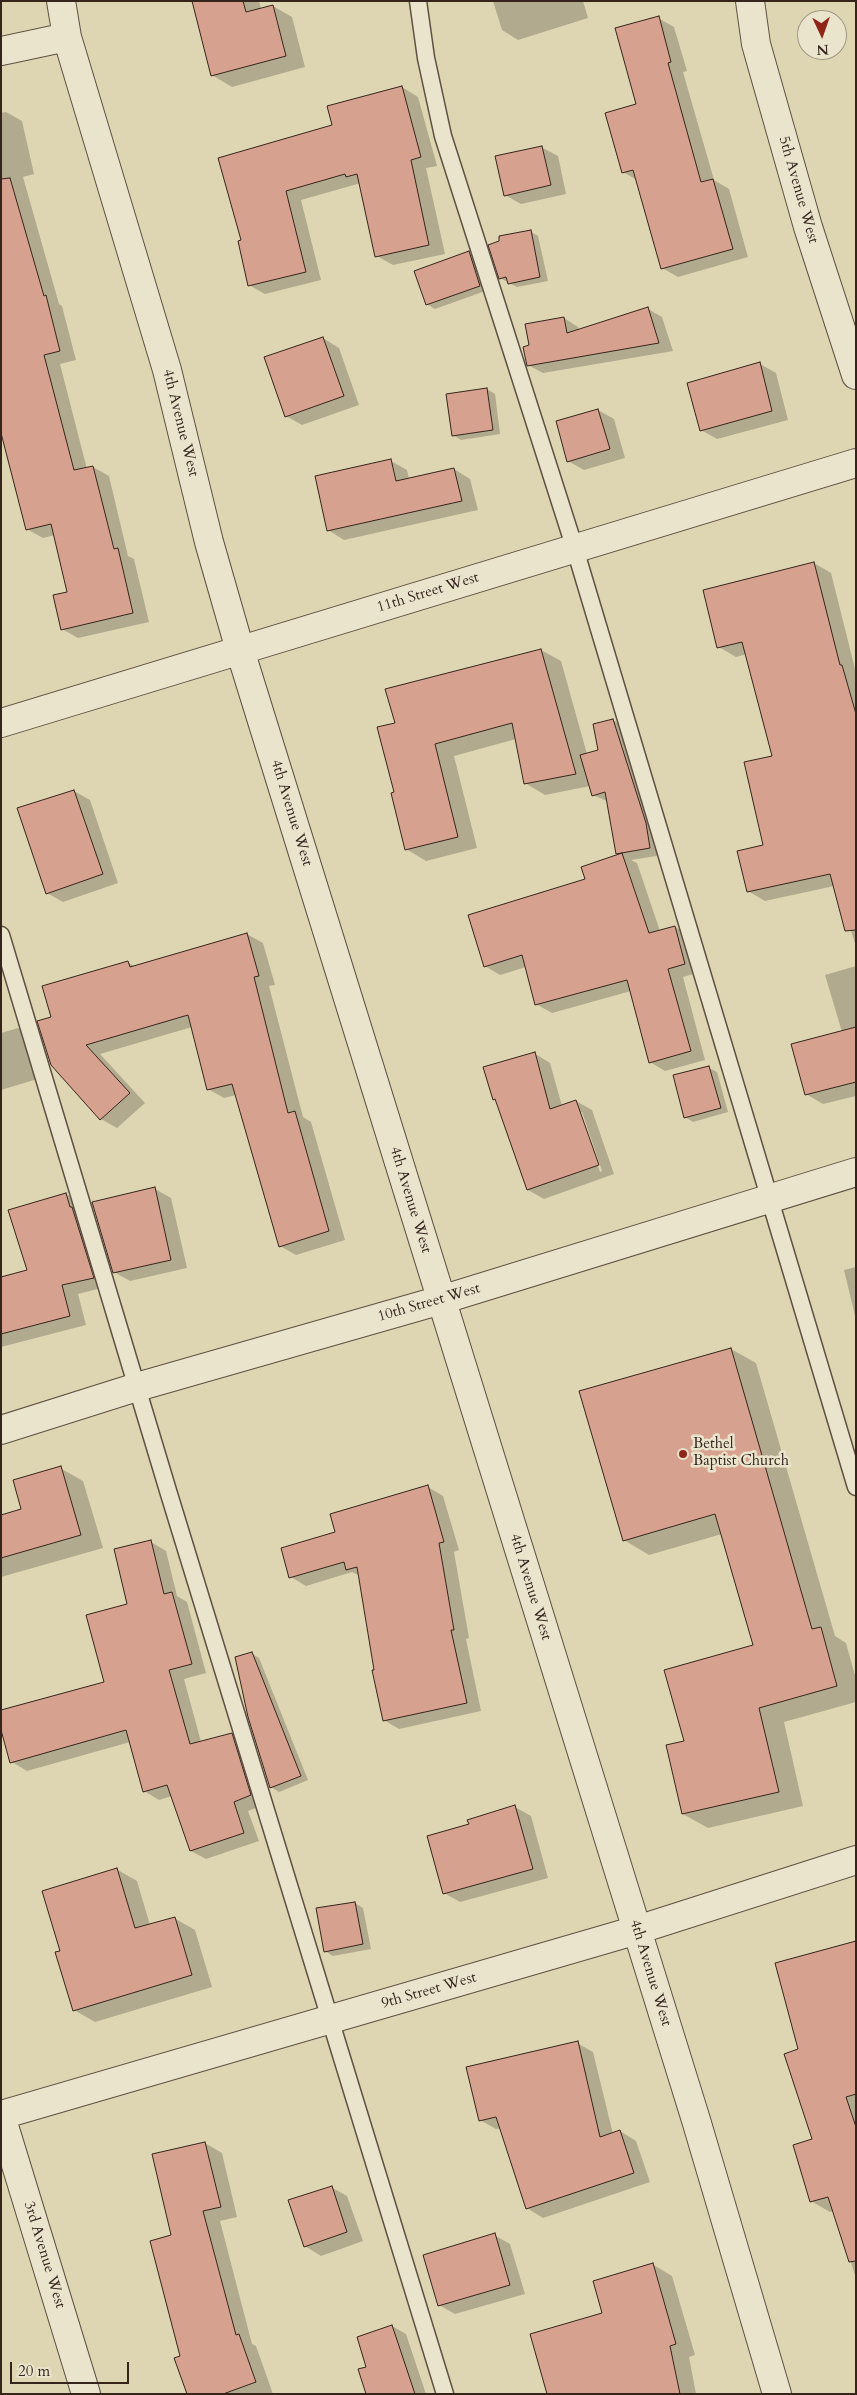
<!DOCTYPE html>
<html>
<head>
<meta charset="utf-8">
<style>
  body { margin:0 }
  #map { position:relative; width:857px; height:2395px; overflow:hidden; background:#ded5b2; font-family:Cardo,serif }
  canvas { display:block }
  .frame { position:absolute; inset:0; border:2px solid #35241c; pointer-events:none }
  .north { position:absolute; left:797px; top:10px; width:50px; height:50px; box-sizing:border-box; background:#eae4cd; border:1px solid #a29786; border-radius:50%; rotate:177deg; font-size:14px; font-weight:700; line-height:20px; text-align:center; color:#35241c }
  .north::after { content:''; display:block; margin:auto; width:18px; height:22px; background:#8f2418; clip-path:polygon(50% 0,100% 100%,50% 72%,0 100%) }
  .scale { position:absolute; left:10px; top:2362px; width:119px; height:22px; box-sizing:border-box; border:2px solid #35241c; border-top:0; padding-left:6px; font-size:15px; line-height:18px; white-space:nowrap; color:#35241c; -webkit-text-stroke:4px #eae4cd; paint-order:stroke }
</style>
</head>
<body>
<div id="map">
<canvas width="857" height="2395"></canvas>
<div class="frame"></div>
<div class="north">N</div>
<div class="scale">20 m</div>
</div>
<script>
const c = document.querySelector('canvas').getContext('2d');
c.lineJoin = 'round';
function fillPath(path, color) { c.fillStyle = color; c.fill(path, 'evenodd'); }
const shape = rows => new Path2D(rows.map(r => 'M' + r).join(''));
function trace(path, color, width, dash) { c.strokeStyle = color; c.lineWidth = width; c.lineCap = dash ? 'butt' : 'round'; c.setLineDash(dash || []); c.stroke(path); }
function write(font, color, halo, rows, align = 'center') {
  c.font = font + ' Cardo,serif'; c.lineWidth = 5; c.setLineDash([]); c.textBaseline = 'middle'; c.strokeStyle = halo; c.fillStyle = color; for (const [text, x, y, turn = 0] of rows) {
    c.save(); c.translate(x, y); c.rotate((+turn || 0) * Math.PI / 180); c.textAlign = isNaN(turn) ? turn : align; if (halo) c.strokeText(text, 0, 0); c.fillText(text, 0, 0); c.restore();
  }
}
fillPath(shape([
  [193,1,259,1,261,9,273,6,292,17,305,67,232,87,212,75],
  [493,1,583,1,588,18,518,40,502,30],
  [658,18,674,27,687,71,683,72,714,180,729,189,748,257,678,277,662,268,637,180,623,172],
  [402,87,418,97,437,166,426,168,445,254,393,265,377,256,361,183,301,200,321,280,265,294,249,285,243,241,334,126],
  [6,112,22,121,34,174,23,177,59,304,62,306,76,360,60,364,87,469,93,467,109,476,128,556,134,559,149,622,78,638,62,629,69,593,55,535,43,538,27,529,1,428,1,113],
  [541,147,558,156,566,194,521,204,505,195],
  [530,231,538,236,548,281,517,287,500,278],
  [469,253,477,257,488,290,435,309,427,304],
  [648,309,662,317,673,351,543,373,528,365,531,346,564,318,578,327,579,330],
  [323,338,339,348,359,405,302,425,286,416],
  [760,364,776,373,788,420,717,439,701,430],
  [487,389,495,394,500,434,461,440,453,435],
  [598,410,614,419,625,458,584,470,568,461],
  [391,461,407,470,409,479,454,469,470,479,478,510,344,540,328,530],
  [814,563,831,573,856,673,856,947,841,897,834,886,765,901,748,891,764,846,773,757,747,654,736,657,719,647],
  [541,650,561,661,587,754,599,750,613,720,626,728,663,855,631,860,637,863,660,931,675,927,690,936,700,972,683,977,705,1060,665,1071,650,1062,631,991,552,1013,536,1004,526,967,500,975,485,966,586,880,621,855,618,853,609,802,593,795,590,786,545,795,525,783,516,739,454,756,477,848,426,861,406,849,396,793,396,724,387,690],
  [74,791,90,800,118,883,63,902,47,893],
  [247,934,263,943,275,985,269,986,303,1117,311,1122,345,1240,296,1255,280,1246,236,1095,224,1098,208,1089,192,1027,100,1054,145,1103,117,1128,101,1119,52,1065,52,1018,127,962,136,967],
  [856,966,856,1096,823,1104,806,1094,842,1032,825,975],
  [18,1028,34,1037,44,1077,1,1090,1,1033],
  [534,1053,550,1063,562,1106,576,1101,592,1110,614,1174,544,1199,528,1190,497,1101,494,1099],
  [579,1112,582,1112,602,1171,600,1172],
  [709,1068,717,1072,728,1112,693,1122,685,1117],
  [155,1189,171,1198,187,1268,130,1281,114,1272],
  [66,1194,82,1203,109,1286,78,1294,86,1325,1,1347,1,1278,28,1271],
  [856,1267,856,1320,844,1270],
  [731,1349,756,1363,835,1636,846,1643,856,1679,856,1702,784,1722,803,1806,708,1828,683,1814,685,1742,754,1646,722,1534,649,1555,624,1540],
  [60,1468,83,1481,103,1548,1,1577,1,1516,23,1510],
  [428,1487,443,1496,459,1550,454,1552,469,1638,466,1639,481,1711,399,1729,384,1720,360,1576,352,1572,306,1586,291,1577,337,1533],
  [151,1542,166,1551,177,1596,187,1602,206,1673,184,1679,201,1742,232,1734,247,1743,266,1804,248,1811,259,1841,206,1859,191,1851,172,1796,159,1800,144,1791,130,1742,27,1771,12,1762,106,1683,129,1605],
  [251,1653,259,1658,308,1780,279,1792,271,1787],
  [515,1807,531,1816,548,1878,460,1902,444,1893,470,1825],
  [116,1869,137,1881,150,1925,174,1918,195,1930,212,1987,95,2022,74,2010,62,1951],
  [355,1903,363,1908,371,1949,333,1956,325,1951],
  [856,1942,856,2278,834,2211,830,2212,811,2201,814,2140,800,2050],
  [577,2043,593,2052,613,2134,620,2131,636,2141,650,2182,543,2218,527,2208,501,2128,496,2129,480,2120],
  [205,2143,222,2153,237,2217,220,2221,252,2344,256,2346,273,2394,189,2394,181,2356,172,2236,154,2155],
  [331,2187,347,2196,363,2241,321,2256,305,2246],
  [494,2235,510,2244,525,2294,455,2314,439,2305],
  [652,2264,672,2276,695,2355,689,2357,696,2394,599,2394,604,2313],
  [392,2326,406,2334,426,2394,367,2394,367,2367]
]), '#0003');
const building = shape([
  [192,1,243,1,246,12,273,5,286,56,211,76,192,1],
  [659,16,671,62,668,63,701,182,713,179,733,249,661,269,633,170,622,173,605,113,636,104,615,28,659,16],
  [402,86,421,157,411,160,429,245,375,257,357,174,346,177,345,174,286,191,306,272,248,286,238,241,241,240,218,158,332,125,327,106,402,86],
  [542,146,551,185,504,196,495,156,542,146],
  [10,178,44,296,46,295,60,351,44,355,74,470,93,466,114,549,118,548,133,613,61,630,53,595,67,592,51,524,26,530,1,433,1,179,10,178],
  [531,230,540,277,508,284,506,277,499,279,488,245,499,241,499,236,531,230],
  [469,251,480,286,426,305,414,271,469,251],
  [648,307,659,343,527,366,523,347,529,345,525,324,564,317,567,333,648,307],
  [323,337,344,396,285,417,264,357,323,337],
  [760,362,772,411,700,431,687,383,760,362],
  [487,388,493,430,452,436,446,394,487,388],
  [598,409,610,449,567,462,556,421,598,409],
  [391,459,396,481,454,468,462,501,327,531,315,476,391,459],
  [814,562,840,665,842,665,856,714,856,930,845,931,830,874,747,892,737,851,763,845,744,762,772,756,742,642,717,648,703,590,814,562],
  [541,649,576,774,524,784,512,723,435,744,458,837,405,850,391,793,394,792,377,727,395,723,385,689,541,649],
  [613,719,646,823,650,848,616,854,605,792,592,796,580,755,598,750,593,724,613,719],
  [74,790,103,874,46,894,17,808,74,790],
  [622,853,649,933,675,926,685,964,668,969,691,1051,649,1063,627,980,535,1005,522,955,484,967,468,915,585,879,581,867,622,853],
  [247,933,259,976,254,977,288,1113,295,1111,329,1231,279,1247,232,1084,207,1090,188,1015,86,1045,130,1093,100,1120,51,1065,37,1021,51,1017,42,986,128,961,130,967,247,933],
  [856,1027,856,1082,805,1095,791,1044,856,1027],
  [535,1052,550,1109,576,1100,599,1165,527,1190,495,1099,493,1100,483,1067,535,1052],
  [709,1066,721,1108,684,1118,673,1075,709,1066],
  [155,1187,171,1260,113,1273,92,1202,155,1187],
  [66,1193,70,1207,72,1207,94,1278,62,1285,70,1316,1,1334,1,1277,27,1270,8,1210,66,1193],
  [731,1348,812,1629,821,1627,837,1686,759,1708,779,1792,682,1814,666,1745,684,1741,664,1670,753,1645,715,1514,623,1541,579,1391,731,1348],
  [61,1466,81,1535,1,1558,1,1515,21,1509,13,1480,61,1466],
  [428,1485,444,1542,439,1543,454,1630,451,1630,467,1703,383,1721,372,1670,374,1670,357,1567,346,1570,344,1562,289,1578,281,1548,335,1532,330,1514,428,1485],
  [151,1540,164,1594,172,1592,192,1664,169,1670,190,1744,232,1733,251,1795,234,1802,244,1833,190,1851,167,1785,143,1792,126,1730,10,1763,1,1730,1,1710,104,1682,86,1615,127,1604,114,1549,151,1540],
  [252,1652,301,1776,270,1788,248,1717,235,1657,252,1652],
  [515,1805,533,1869,443,1894,427,1836,469,1824,467,1820,515,1805],
  [117,1868,135,1928,175,1917,192,1975,73,2011,55,1952,60,1951,42,1891,117,1868],
  [355,1902,363,1944,324,1952,316,1908,355,1902],
  [856,1941,856,2094,846,2097,856,2127,856,2261,849,2262,828,2197,810,2202,793,2145,812,2139,784,2054,798,2049,775,1963,856,1941],
  [578,2041,600,2137,620,2130,634,2173,526,2209,496,2117,479,2121,466,2067,578,2041],
  [205,2142,221,2207,203,2211,236,2335,239,2334,256,2382,223,2394,187,2394,174,2358,180,2356,150,2241,171,2235,152,2154,205,2142],
  [332,2186,347,2232,304,2247,288,2200,332,2186],
  [495,2233,510,2285,438,2306,423,2255,495,2233],
  [653,2263,676,2344,670,2346,680,2394,547,2394,530,2334,602,2313,593,2281,653,2263],
  [392,2325,415,2394,366,2394,358,2369,366,2367,357,2337,392,2325]
]);
fillPath(building, '#d7a190');
trace(building, '#35241c', 1);
const service = shape([
  [418,1,426,58,443,136,575,549,856,1487],
  [1,935,169,1494,445,2394]
]);
const minor = shape([
  [61,1,67,37,167,370,209,542,240,650,696,2120,777,2394],
  [750,1,756,44,808,227,856,375],
  [1,51,67,37],
  [1,1430,137,1387,441,1300,856,1172],
  [1,2115,637,1930,856,1860],
  [1,2116,86,2394]
]);
const tertiary = shape([
  [1,723,856,463]
]);
trace(service, '#5f5042', 19);
trace(minor, '#5f5042', 30);
trace(tertiary, '#5f5042', 30);
trace(service, '#eae4cd', 16);
trace(minor, '#eae4cd', 28);
trace(tertiary, '#eae4cd', 28);
for (const [x, y, r, color] of [
  [683,1454,5,"#8f2418"]
]) { const dot = new Path2D(); dot.arc(x, y, r, 0, 2 * Math.PI); c.fillStyle = color; c.fill(dot); trace(dot, '#eae4cd', 2); }
write('15px', '#35241c', '#eae4cd', [
  ["5th Avenue West",798,190,74],
  ["4th Avenue West",180,423,76],
  ["11th Street West",428,593,-17],
  ["4th Avenue West",291,813,73],
  ["4th Avenue West",410,1200,73],
  ["10th Street West",429,1303,-16],
  ["4th Avenue West",530,1587,73],
  ["4th Avenue West",650,1973,73],
  ["9th Street West",429,1991,-16],
  ["3rd Avenue West",44,2255,73]
]);
write('15px', '#35241c', '#eae4cd', [
  ["Bethel",693,1445],
  ["Baptist Church",693,1462]
], 'left');
</script>
</body>
</html>
